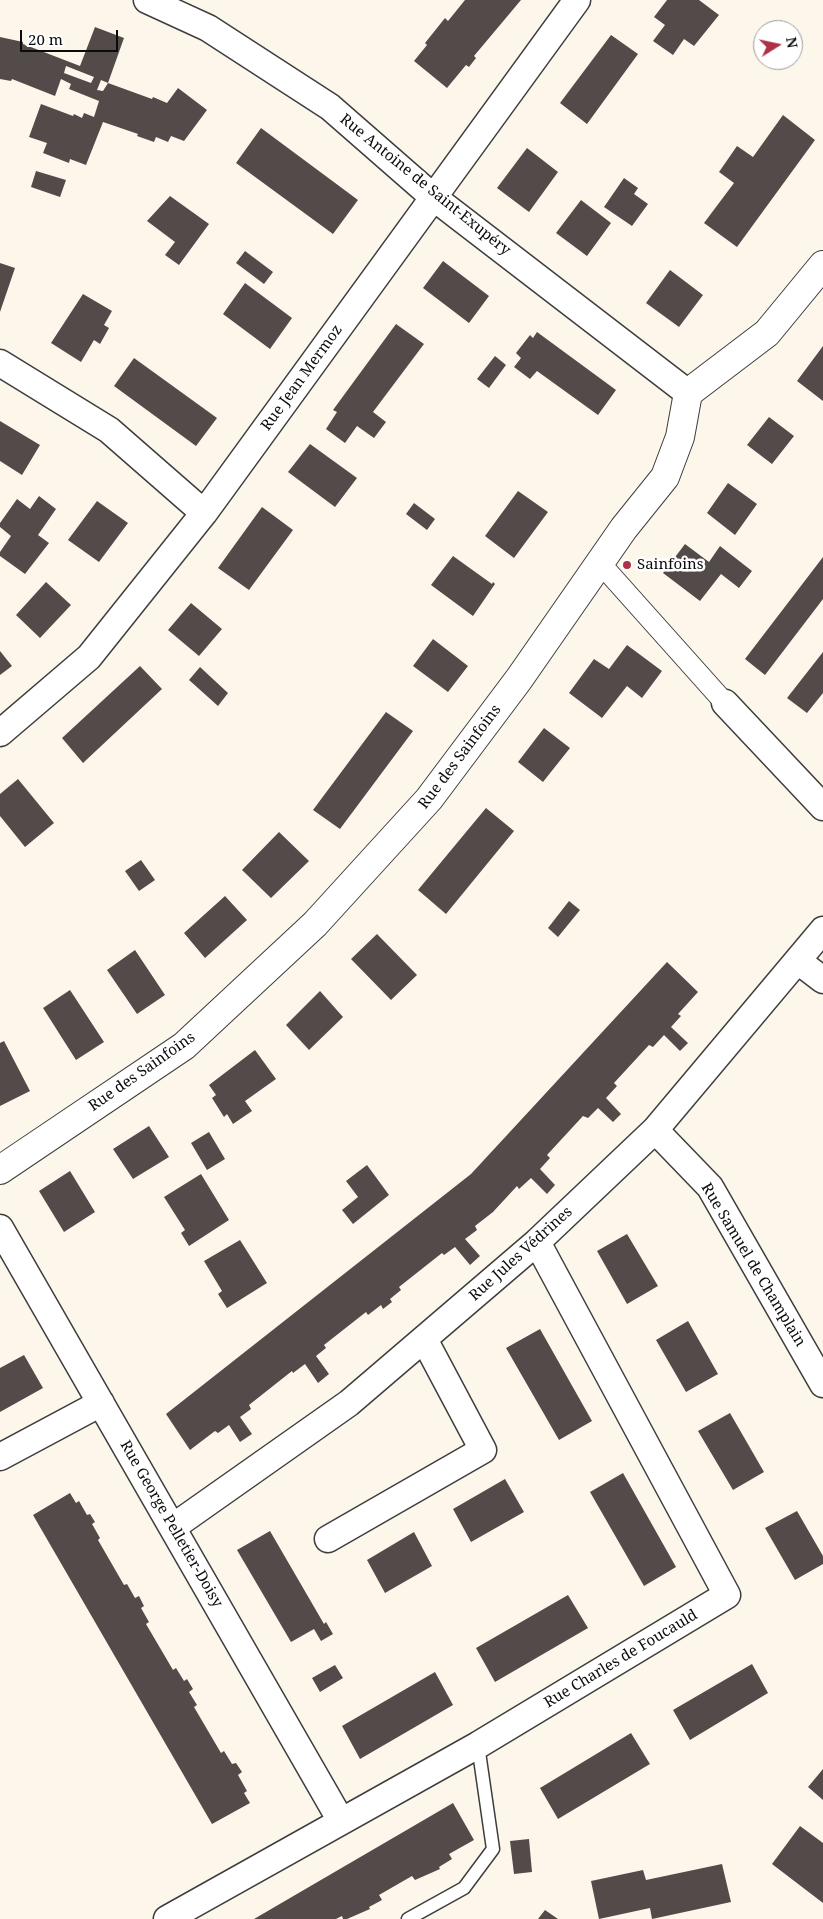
<!DOCTYPE html>
<html>
<head>
<meta charset="utf-8">
<style>
  body { margin:0 }
  #map { position:relative; width:823px; height:1919px; overflow:hidden; background:#fdf7eb; font-family:"Noto Serif",serif }
  canvas { display:block }
  .north { position:absolute; left:753px; top:20px; width:50px; height:50px; box-sizing:border-box; background:#fff; border:1px solid #9d9d9d; border-radius:50%; rotate:80deg; font-size:14px; font-weight:700; line-height:20px; text-align:center; color:#0b0b0b }
  .north::after { content:''; display:block; margin:auto; width:18px; height:22px; background:#ae3146; clip-path:polygon(50% 0,100% 100%,50% 72%,0 100%) }
  .scale { position:absolute; left:20px; top:30px; width:98px; height:22px; box-sizing:border-box; border:2px solid #0b0b0b; border-top:0; padding-left:6px; font-size:15px; line-height:18px; white-space:nowrap; color:#0b0b0b; -webkit-text-stroke:4px #fff; paint-order:stroke }
</style>
</head>
<body>
<div id="map">
<canvas width="823" height="1919"></canvas>
<div class="north">N</div>
<div class="scale">20 m</div>
</div>
<script>
const c = document.querySelector('canvas').getContext('2d');
c.lineJoin = 'round';
function fillPath(path, color) { c.fillStyle = color; c.fill(path, 'evenodd'); }
const shape = rows => new Path2D(rows.map(r => 'M' + r).join(''));
function trace(path, color, width, dash) { c.strokeStyle = color; c.lineWidth = width; c.lineCap = dash ? 'butt' : 'round'; c.setLineDash(dash || []); c.stroke(path); }
function write(font, color, halo, rows, align = 'center') {
  c.font = font + ' "Noto Serif",serif'; c.lineWidth = 5; c.setLineDash([]); c.textBaseline = 'middle'; c.strokeStyle = halo; c.fillStyle = color; for (const [text, x, y, turn = 0] of rows) {
    c.save(); c.translate(x, y); c.rotate((+turn || 0) * Math.PI / 180); c.textAlign = isNaN(turn) ? turn : align; if (halo) c.strokeText(text, 0, 0); c.fillText(text, 0, 0); c.restore();
  }
}
fillPath(shape([
  [465,0,521,0,474,56,476,58,469,67,466,65,447,88,414,61,427,45,425,43,445,18,448,21],
  [667,0,699,0,719,15,694,46,684,39,673,55,653,41,665,25,654,17],
  [95,27,124,38,108,83,152,99,153,97,167,103,178,88,207,110,184,141,171,136,168,142,156,137,154,142,137,136,138,134,103,122,86,165,70,159,69,163,43,153,47,143,29,137,41,104,73,116,74,114,82,118,84,113,94,117,99,101,69,89,71,84,61,79,55,96,12,79,11,81,0,79,0,37,23,42,23,44,80,66],
  [66,66,94,77,91,83,64,73],
  [101,80,108,83,103,91,97,90],
  [611,35,638,54,587,124,560,103],
  [783,115,815,140,737,247,704,223,734,183,719,172,737,146,753,157],
  [261,128,358,200,333,234,236,163],
  [527,148,558,172,529,212,497,188],
  [36,171,66,180,60,197,31,187],
  [624,178,638,188,634,194,648,204,632,226,604,207],
  [170,196,209,224,179,265,165,255,175,242,147,221],
  [581,200,611,223,587,256,556,233],
  [245,251,273,272,264,284,236,263],
  [443,261,489,296,469,323,423,288],
  [0,263,15,268,0,312],
  [670,270,703,295,679,327,646,303],
  [245,283,292,318,270,349,223,314],
  [83,294,112,311,104,325,109,328,100,344,94,340,81,362,51,343],
  [396,324,424,344,373,412,386,422,374,438,357,426,345,443,326,429,337,412,333,410],
  [537,332,616,390,598,415,537,371,530,379,514,367,521,358,516,353,530,335,533,338],
  [823,346,823,401,797,381],
  [495,356,506,365,489,388,477,379],
  [134,358,217,418,196,446,114,386],
  [769,417,794,436,772,464,747,445],
  [0,421,40,445,22,475,0,461],
  [310,444,357,478,335,507,288,472],
  [728,483,757,504,735,535,707,513],
  [518,491,548,512,514,558,485,536],
  [39,496,56,509,38,535,49,543,25,574,0,556,0,552,11,536,0,527,0,523,17,499,30,509],
  [97,501,128,523,99,562,68,540],
  [414,503,435,519,427,530,406,514],
  [262,507,293,530,249,590,218,568],
  [685,544,709,562,720,546,752,571,739,588,721,574,700,601,663,573],
  [453,556,492,584,493,582,495,584,473,616,431,585],
  [823,557,823,599,765,675,745,659],
  [46,582,71,605,40,638,16,615],
  [191,603,222,629,199,656,168,630],
  [433,639,468,666,448,692,413,666],
  [627,645,662,671,642,698,627,686,602,718,569,693,594,659,609,669],
  [0,651,12,666,0,675],
  [823,652,823,693,807,713,787,698],
  [140,666,162,689,83,763,62,738],
  [200,667,228,693,218,706,189,680],
  [386,712,413,731,340,829,313,810],
  [544,728,570,748,543,782,518,762],
  [18,779,54,823,25,847,0,816,0,794],
  [486,808,514,831,446,914,418,890],
  [279,832,309,861,271,898,242,870],
  [141,860,155,880,139,891,125,871],
  [225,896,247,920,205,958,184,933],
  [569,901,580,910,558,937,548,928],
  [377,934,417,975,391,1000,351,959],
  [135,950,165,995,137,1014,107,970],
  [667,962,698,992,678,1014,681,1016,671,1027,688,1043,680,1051,664,1035,653,1047,649,1045,614,1083,617,1086,606,1098,621,1114,613,1122,598,1108,588,1118,583,1116,547,1155,550,1158,540,1169,555,1185,547,1194,531,1178,519,1189,517,1186,493,1212,475,1226,477,1230,465,1239,480,1256,470,1265,455,1247,444,1255,442,1253,399,1287,401,1290,390,1299,392,1302,383,1309,381,1305,368,1315,366,1312,324,1345,326,1348,316,1356,329,1374,318,1383,305,1364,293,1373,292,1371,249,1405,251,1409,240,1417,252,1434,240,1442,229,1425,218,1433,215,1431,190,1450,166,1414,471,1174],
  [70,990,104,1042,76,1060,43,1008],
  [320,991,343,1017,309,1050,286,1025],
  [4,1041,30,1091,0,1106,0,1043],
  [255,1050,276,1079,245,1101,252,1111,233,1124,227,1114,224,1117,212,1098,216,1095,209,1085],
  [149,1126,169,1157,133,1179,113,1149],
  [209,1132,225,1159,207,1170,191,1143],
  [367,1165,389,1195,353,1224,342,1210,358,1197,346,1181],
  [70,1171,95,1212,64,1232,39,1191],
  [201,1174,229,1220,189,1246,181,1233,185,1230,164,1197],
  [627,1234,658,1286,627,1304,597,1251],
  [240,1240,267,1283,227,1308,218,1294,222,1291,204,1261],
  [688,1321,718,1374,686,1392,656,1340],
  [540,1329,592,1421,559,1440,506,1348],
  [24,1355,43,1388,0,1412,0,1368],
  [730,1413,764,1472,733,1490,698,1431],
  [623,1473,676,1567,644,1586,590,1492],
  [505,1479,524,1512,471,1542,453,1509],
  [70,1493,76,1503,79,1501,87,1515,90,1514,95,1522,92,1524,100,1538,98,1540,124,1585,127,1584,135,1598,139,1596,144,1606,141,1608,149,1622,146,1624,173,1670,176,1668,184,1681,187,1679,193,1689,189,1692,197,1705,194,1707,221,1753,224,1751,232,1764,236,1763,242,1772,238,1775,247,1791,244,1793,250,1803,212,1824,33,1515],
  [797,1511,823,1556,823,1564,795,1580,765,1528],
  [270,1531,324,1624,326,1622,333,1634,321,1641,314,1629,291,1642,237,1550],
  [414,1532,432,1566,385,1593,367,1560],
  [568,1595,588,1628,495,1682,476,1648],
  [752,1664,768,1693,690,1740,673,1710],
  [335,1665,343,1678,320,1692,312,1678],
  [435,1672,453,1705,360,1759,342,1726],
  [631,1733,650,1764,558,1819,540,1788],
  [823,1769,823,1800,808,1787],
  [453,1803,474,1840,449,1854,452,1859,439,1867,440,1869,415,1880,412,1876,379,1895,382,1900,369,1907,370,1909,347,1919,343,1919,342,1916,336,1919,254,1919],
  [800,1826,823,1843,823,1903,772,1864],
  [529,1839,532,1872,514,1874,510,1841],
  [722,1864,731,1902,652,1919,650,1908,599,1919,591,1881,643,1870,646,1880],
  [545,1910,558,1919,538,1919]
]), '#534b49');
const service = shape([
  [408,1919,464,1888,493,1849,478,1745]
]);
const pedestrian = shape([
  [600,563,725,703]
]);
const minor = shape([
  [147,0,208,28,330,107,433,197,688,393],
  [0,363,109,430,204,513],
  [725,703,823,807],
  [0,733,89,657,204,513,577,0],
  [798,961,823,980],
  [655,1130,710,1187,823,1384],
  [0,1228,341,1821],
  [0,1457,101,1403],
  [173,1527,349,1403,537,1242,655,1130,823,930],
  [328,1539,483,1450,424,1339],
  [167,1919,478,1745,727,1595,537,1242]
]);
const tertiary = shape([
  [0,1170,184,1046,315,924,429,799,519,679,624,528,665,477,680,437,688,393,767,333,823,265]
]);
trace(service, '#3e3e3e', 15);
trace(pedestrian, '#3e3e3e', 22);
trace(minor, '#3e3e3e', 29);
trace(tertiary, '#3e3e3e', 30);
trace(service, '#fff', 12);
trace(pedestrian, '#fff', 20);
trace(minor, '#fff', 26);
trace(tertiary, '#fff', 28);
for (const [x, y, r, color] of [
  [627,565,5,"#ae3146"]
]) { const dot = new Path2D(); dot.arc(x, y, r, 0, 2 * Math.PI); c.fillStyle = color; c.fill(dot); trace(dot, '#fff', 2); }
write('15px', '#0b0b0b', '#fff', [
  ["Rue Antoine de Saint-Exupéry",425,185,39],
  ["Rue Jean Mermoz",302,378,-54],
  ["Rue des Sainfoins",460,757,-53],
  ["Rue des Sainfoins",142,1072,-35],
  ["Rue Jules Védrines",521,1254,-42],
  ["Rue Samuel de Champlain",753,1265,59],
  ["Rue George Pelletier-Doisy",171,1524,60],
  ["Rue Charles de Foucauld",621,1659,-31]
]);
write('15px', '#0b0b0b', '#fff', [
  ["Sainfoins",637,565]
], 'left');
</script>
</body>
</html>
